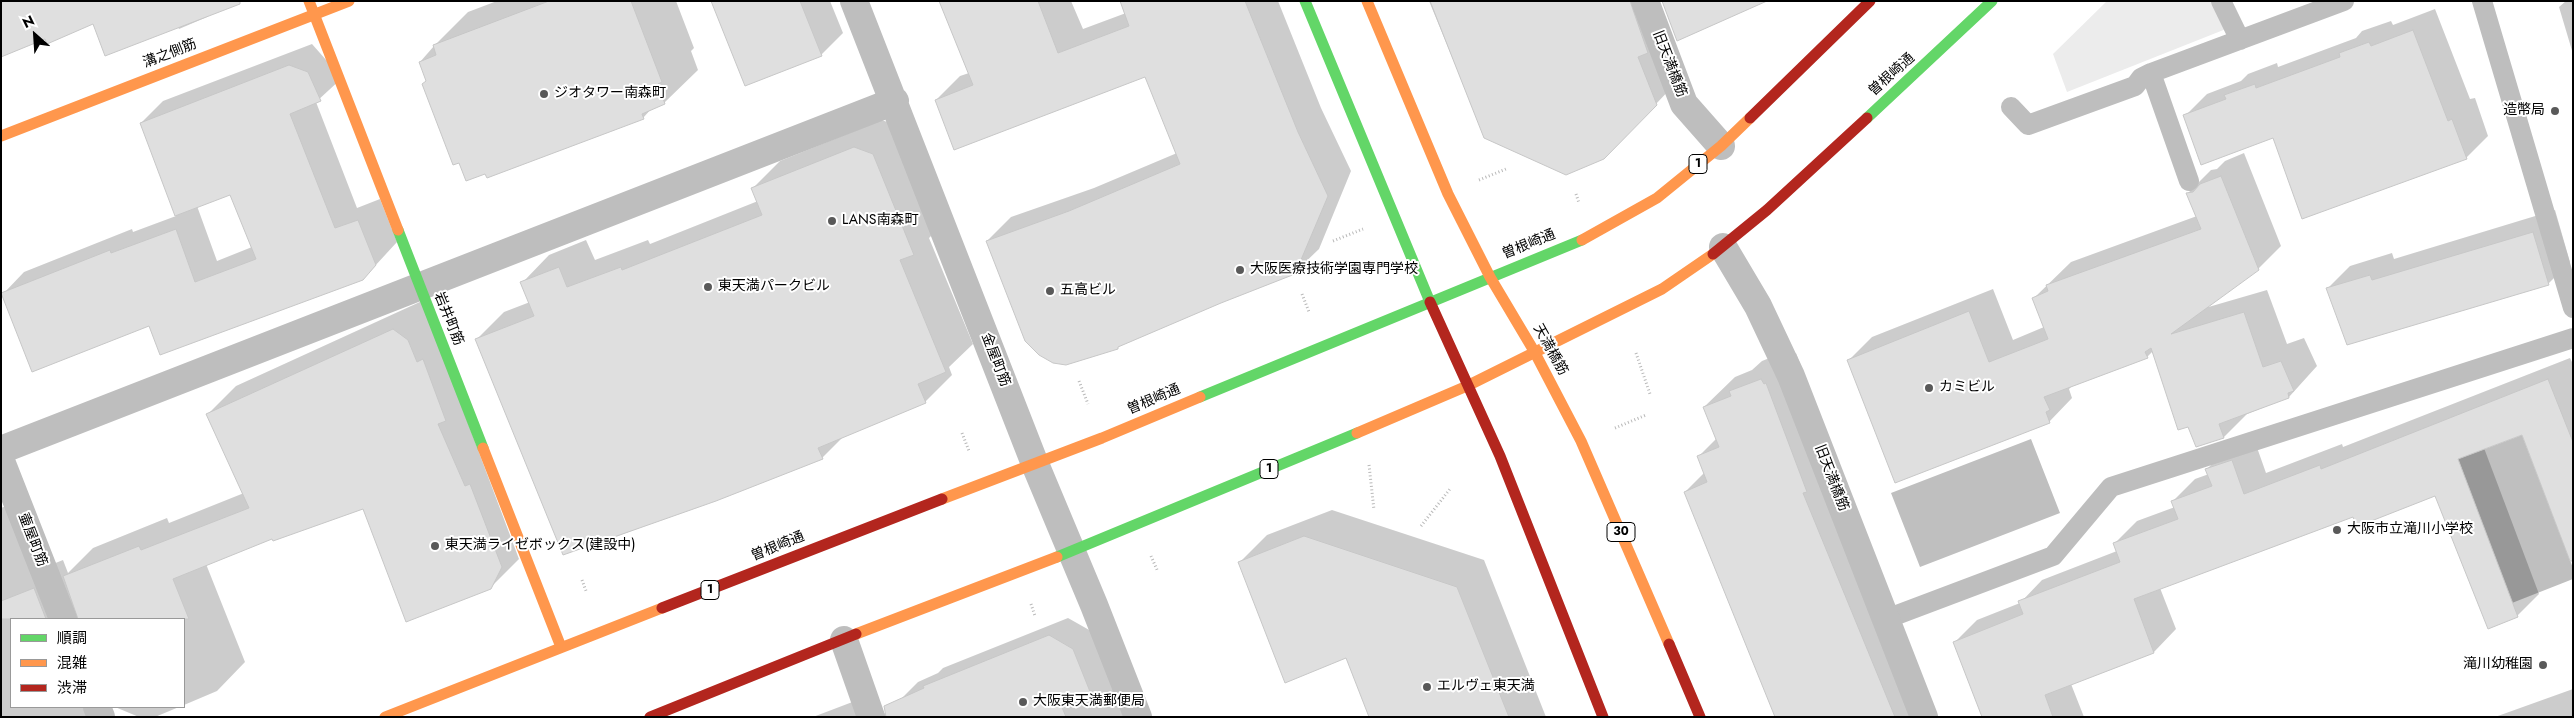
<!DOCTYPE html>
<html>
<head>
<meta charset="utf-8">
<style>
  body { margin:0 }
  #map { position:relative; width:2574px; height:718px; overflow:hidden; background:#fff; font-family:Jost,"Noto Sans JP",sans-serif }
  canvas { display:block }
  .frame { position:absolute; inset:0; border:2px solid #000; pointer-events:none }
  .legend { position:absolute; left:10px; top:618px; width:175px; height:90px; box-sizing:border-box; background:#fff; border:1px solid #999; margin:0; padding:6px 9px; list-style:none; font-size:15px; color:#000 }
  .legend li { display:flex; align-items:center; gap:10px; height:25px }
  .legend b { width:25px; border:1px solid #999 }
  .north { position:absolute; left:10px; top:10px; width:50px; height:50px; -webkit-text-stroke:4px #fff; paint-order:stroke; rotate:334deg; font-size:14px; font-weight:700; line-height:20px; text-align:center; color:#000 }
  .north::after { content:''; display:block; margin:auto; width:18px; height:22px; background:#000; clip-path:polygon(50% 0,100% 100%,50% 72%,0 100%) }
</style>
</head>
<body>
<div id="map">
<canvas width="2574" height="718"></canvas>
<div class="frame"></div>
<ul class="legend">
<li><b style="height:6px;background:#63d668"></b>順調</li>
<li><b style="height:6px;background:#ff974d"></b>混雑</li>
<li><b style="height:6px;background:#b3261e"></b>渋滞</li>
</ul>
<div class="north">N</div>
</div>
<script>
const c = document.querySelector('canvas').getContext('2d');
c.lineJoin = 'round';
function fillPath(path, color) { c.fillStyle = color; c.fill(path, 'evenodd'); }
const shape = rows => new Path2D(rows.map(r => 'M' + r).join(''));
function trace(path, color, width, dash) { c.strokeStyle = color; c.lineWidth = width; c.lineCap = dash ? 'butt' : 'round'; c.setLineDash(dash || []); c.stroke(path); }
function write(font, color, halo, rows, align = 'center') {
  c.font = font + ' Jost,"Noto Sans JP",sans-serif'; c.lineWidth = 4; c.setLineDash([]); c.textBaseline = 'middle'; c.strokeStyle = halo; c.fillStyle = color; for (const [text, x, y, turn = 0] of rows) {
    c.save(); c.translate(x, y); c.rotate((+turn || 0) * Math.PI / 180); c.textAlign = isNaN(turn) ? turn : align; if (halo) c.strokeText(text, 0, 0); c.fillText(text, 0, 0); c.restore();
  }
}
fillPath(shape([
  [2107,1,2217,1,2231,27,2067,92,2053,54]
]), '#ececec');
fillPath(shape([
  [2522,435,2573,568,2573,579,2512,603,2458,459],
  [2031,439,2060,513,1920,567,1891,493]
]), '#bfbfbf');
fillPath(shape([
  [1,1,211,13,207,17,179,29,178,27,94,23],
  [497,1,676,1,694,48,691,51,698,70,664,103,652,108,643,118,427,80,420,62,434,46,468,12],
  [712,1,830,1,843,33,821,55],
  [940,1,1071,1,1083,29,1126,13,1121,1,1278,1,1321,108,1351,171,1319,249,1294,273,1220,302,1121,344,1118,347,987,241,1011,217,1094,188,1177,153,1146,76,936,100,960,76,969,73],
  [1429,1,1652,1,1673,86,1621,141,1485,137],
  [2566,1,2573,1,2573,54,2559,7],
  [2435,9,2470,99,2475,98,2488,136,2466,158,2273,137,2185,116,2207,94,2241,81,2248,74,2277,63,2278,67,2356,38,2362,31,2391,21,2393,25],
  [312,44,342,78,316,102,357,208,380,199,397,242,363,279,150,325,3,294,24,272,132,229,133,232,176,216,141,123,163,101],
  [231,194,252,247,217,261,197,206],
  [882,120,900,127,941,226,929,238,973,344,949,367,952,375,925,402,844,436,822,458,610,539,564,554,477,339,504,312,530,302,522,283,549,255,586,240,595,260,648,240,650,244,758,201,753,188,780,161],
  [2244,153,2281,246,2258,269,2205,308,2267,290,2287,344,2304,338,2317,366,2289,397,2247,414,2224,437,2197,445,2153,351,2147,357,2072,386,2069,389,2072,398,2049,422,1849,360,1872,337,1993,289,2013,340,2044,327,2034,298,2071,262,2197,216,2188,193,2211,170,2217,169,2225,161],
  [2555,210,2570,262,2548,284,2328,288,2350,266,2392,253,2394,259],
  [422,301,519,559,490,588,363,507,273,537,206,564,245,662,217,691,184,705,184,619,11,619,11,707,99,707,89,717,1,717,1,508,21,500,48,566,63,560,68,573,93,548,167,518,169,523,244,493,208,414,236,386],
  [1792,349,1795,354,1796,353,1937,717,1777,717,1685,492,1705,472,1699,456,1717,438,1704,407,1735,377,1752,370,1762,361],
  [2570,358,2573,364,2573,534,2522,433,2484,448,2539,594,2517,616,2436,495,2354,515,2160,588,2176,629,2154,652,2071,684,2084,717,1984,717,1955,642,1977,620,2020,603,2042,580,2117,551,2115,543,2137,521,2175,507,2173,501,2195,479,2209,474,2207,469,2229,447,2254,439,2266,473,2342,444,2343,447],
  [1332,510,1484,560,1546,717,1370,717,1346,657,1240,562,1267,535],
  [1068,618,1091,631,1126,717,813,717,855,701,880,713,894,714,900,700,918,682,938,673,943,668],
  [2573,689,2573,717,2495,717],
  [115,707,179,707,155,717,139,717]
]), '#0003');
const building = shape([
  [1,1,240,1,240,4,105,56,93,24,47,44,45,39,1,57,1,1],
  [549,1,631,1,662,82,658,84,665,104,642,114,644,119,487,178,485,174,466,181,459,163,453,165,422,84,426,81,419,62,436,55,433,45,549,1],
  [711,1,800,1,822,56,745,86,711,1],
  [939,1,1038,1,1058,53,1129,26,1120,1,1245,1,1298,132,1328,196,1295,274,1221,303,1118,347,1118,349,1066,365,1053,363,1039,355,1025,341,986,241,1069,211,1180,164,1145,77,954,150,935,100,973,85,939,1],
  [1430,1,1630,1,1648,53,1638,57,1657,105,1604,159,1566,175,1484,138,1430,1],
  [1662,1,1767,1,1677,41,1662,1],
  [2413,30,2448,121,2452,119,2467,159,2302,219,2273,138,2201,165,2183,115,2226,99,2224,95,2255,84,2256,88,2340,57,2339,53,2369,42,2371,46,2413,30],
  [289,65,308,72,321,101,290,114,335,228,358,220,376,265,363,280,160,355,149,326,32,372,1,293,110,250,111,253,176,229,195,282,256,259,230,195,175,216,140,123,289,65],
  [854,147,873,154,914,255,900,260,946,372,918,384,926,403,818,448,823,459,716,501,563,555,475,339,534,316,520,282,559,267,567,287,621,267,622,270,762,215,751,188,854,147],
  [2221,176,2259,270,2171,334,2244,312,2263,367,2281,361,2294,391,2288,393,2289,398,2219,424,2224,438,2196,447,2188,427,2178,430,2151,348,2145,352,2148,358,2044,397,2050,410,2046,412,2050,423,1895,483,1847,360,1969,311,1989,362,2048,339,2032,298,2048,291,2046,285,2201,229,2186,193,2193,192,2200,184,2221,176],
  [2533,232,2549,285,2347,345,2326,288,2370,275,2372,280,2533,232],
  [393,329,408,340,417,362,423,359,446,421,438,424,465,486,470,484,502,567,491,589,406,622,363,509,273,541,272,539,173,579,189,619,78,619,63,576,139,546,141,550,249,508,206,414,393,329],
  [1761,379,1764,384,1766,383,1807,492,1803,493,1895,717,1775,717,1684,492,1707,482,1697,456,1719,447,1703,407,1731,396,1729,391,1761,379],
  [2548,379,2573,442,2573,561,2570,561,2522,435,2458,459,2518,617,2488,629,2435,496,2356,527,2353,517,2134,599,2154,653,2045,695,2053,717,1982,717,1953,642,2023,614,2018,601,2120,562,2113,543,2178,519,2171,501,2212,486,2205,469,2232,460,2244,494,2320,465,2321,469,2548,379],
  [1304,536,1457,587,1509,717,1369,717,1346,658,1285,683,1238,562,1304,536],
  [34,588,46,619,1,619,1,601,34,588],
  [1049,635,1073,649,1091,694,1061,705,1066,717,886,717,884,706,924,688,923,686,1049,635]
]);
fillPath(building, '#dfdfdf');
trace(building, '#c7c7c7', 1);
trace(shape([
  [1479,180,1506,169],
  [1576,194,1579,203],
  [1333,241,1363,229],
  [1302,294,1309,312],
  [1636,353,1650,394],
  [1079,381,1088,404],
  [1615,428,1646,415],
  [962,433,969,451],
  [1369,465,1374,510],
  [1421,526,1450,489],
  [1151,556,1158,572],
  [582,580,586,591],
  [1031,604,1035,616]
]), '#b9b9b9', 3, [1, 2.5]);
trace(shape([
  [2221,1,2240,40],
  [2482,1,2573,308],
  [2151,73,2189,181],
  [2011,107,2028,125,2135,86,2141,78,2151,73,2344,1],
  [1886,619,2053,556,2111,487,2573,338]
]), '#bebebe', 20);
trace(shape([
  [854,1,1035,464,1094,605,1138,717],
  [1645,1,1684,104,1721,146],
  [1723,247,1758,306,1791,376,1924,717],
  [1,450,895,101],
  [1,461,63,619],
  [844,640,871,717],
  [97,707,101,717]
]), '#bebebe', 28);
trace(shape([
  [1305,1,1430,302],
  [1867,118,1992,1],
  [398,230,483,448],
  [1200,397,1582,240],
  [1057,557,1357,433]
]), '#63d668', 11);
trace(shape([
  [309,1,398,230],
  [1367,1,1448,194,1490,277],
  [1,136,349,1],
  [1582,240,1657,198,1721,146,1750,118],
  [1490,277,1534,351,1581,441,1669,644],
  [1357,433,1467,386,1662,289,1713,254],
  [483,448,561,647],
  [942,499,1102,438,1200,397],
  [856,634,1057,557],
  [385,717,662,608]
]), '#ff974d', 11);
trace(shape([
  [1750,118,1870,1],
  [1713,254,1767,210,1867,118],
  [1430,302,1500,456,1603,717],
  [662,608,942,499],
  [1669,644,1700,717],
  [650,717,856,634]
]), '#b3261e', 11);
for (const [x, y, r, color] of [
  [544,94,5,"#595959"],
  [2555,111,5,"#595959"],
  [832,221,5,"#595959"],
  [1240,270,5,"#595959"],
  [708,287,5,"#595959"],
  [1050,291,5,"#595959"],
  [1929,388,5,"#595959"],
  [2337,530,5,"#595959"],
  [435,546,5,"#595959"],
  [2543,665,5,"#595959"],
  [1427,687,5,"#595959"],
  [1023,702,5,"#595959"]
]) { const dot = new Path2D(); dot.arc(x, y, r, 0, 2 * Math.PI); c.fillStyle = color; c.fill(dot); trace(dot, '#fff', 2); }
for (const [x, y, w] of [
  [1698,164,18],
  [1269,469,18],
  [1621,532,28],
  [710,590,18]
]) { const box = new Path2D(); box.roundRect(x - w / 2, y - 9.5, w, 19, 4); c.fillStyle = '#fff'; c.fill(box); trace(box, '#000', 1); }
write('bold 12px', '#000', null, [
  ["1",1698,164],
  ["1",1269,469],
  ["30",1621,532],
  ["1",710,590]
]);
write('14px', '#000', '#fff', [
  ["溝之側筋",170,54,-21],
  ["旧天満橋筋",1669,64,69],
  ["曽根崎通",1892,75,-42],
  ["曽根崎通",1529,245,-22],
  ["岩井町筋",448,319,68],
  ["天満橋筋",1550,350,61],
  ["金屋町筋",995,360,69],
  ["曽根崎通",1154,400,-23],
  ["旧天満橋筋",1831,478,69],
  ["壷屋町筋",32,540,69],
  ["曽根崎通",778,547,-22]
]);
write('14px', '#000', '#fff', [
  ["ジオタワー南森町",554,94],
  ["造幣局",2545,111,"right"],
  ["LANS南森町",842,221],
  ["大阪医療技術学園専門学校",1250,270],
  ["東天満パークビル",718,287],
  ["五高ビル",1060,291],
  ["カミビル",1939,388],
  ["大阪市立滝川小学校",2347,530],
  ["東天満ライゼボックス(建設中)",445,546],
  ["滝川幼稚園",2533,665,"right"],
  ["エルヴェ東天満",1437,687],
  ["大阪東天満郵便局",1033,702]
], 'left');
</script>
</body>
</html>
